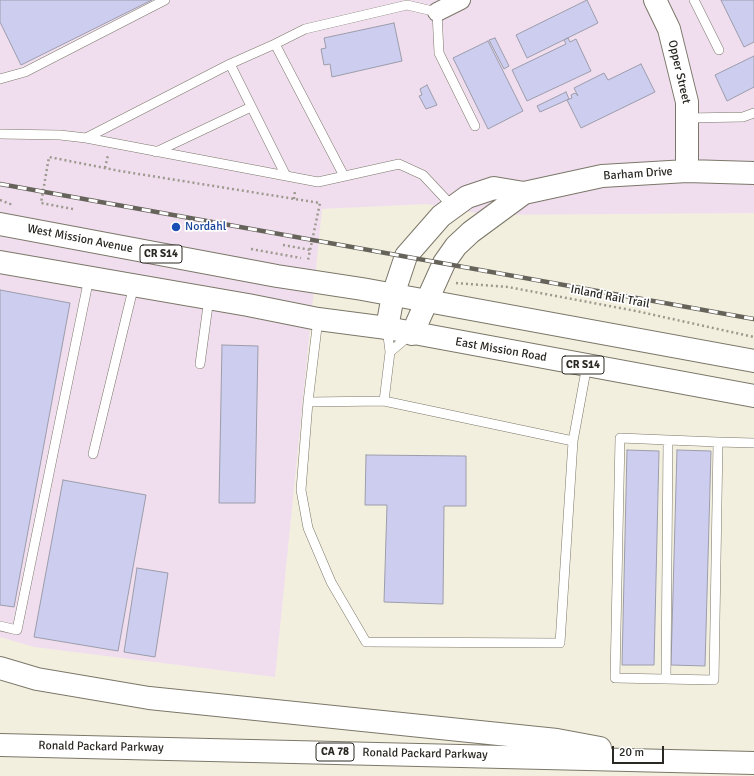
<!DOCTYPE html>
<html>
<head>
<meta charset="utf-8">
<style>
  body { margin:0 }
  #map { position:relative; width:754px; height:776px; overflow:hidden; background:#f3efdf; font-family:Signika,sans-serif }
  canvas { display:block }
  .scale { position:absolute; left:612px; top:746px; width:52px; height:18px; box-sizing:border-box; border:2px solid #2a2822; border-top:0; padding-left:5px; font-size:12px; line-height:14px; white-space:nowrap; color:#2a2822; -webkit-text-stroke:3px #fff; paint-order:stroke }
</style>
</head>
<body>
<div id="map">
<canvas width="754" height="776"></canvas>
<div class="scale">20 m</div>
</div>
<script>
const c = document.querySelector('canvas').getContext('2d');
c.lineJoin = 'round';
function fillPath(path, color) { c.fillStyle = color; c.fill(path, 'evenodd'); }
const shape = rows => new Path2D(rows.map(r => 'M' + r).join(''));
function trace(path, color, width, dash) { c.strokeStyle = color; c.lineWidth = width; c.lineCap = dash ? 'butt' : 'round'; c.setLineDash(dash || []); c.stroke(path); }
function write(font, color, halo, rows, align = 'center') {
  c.font = font + ' Signika,sans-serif'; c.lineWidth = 3.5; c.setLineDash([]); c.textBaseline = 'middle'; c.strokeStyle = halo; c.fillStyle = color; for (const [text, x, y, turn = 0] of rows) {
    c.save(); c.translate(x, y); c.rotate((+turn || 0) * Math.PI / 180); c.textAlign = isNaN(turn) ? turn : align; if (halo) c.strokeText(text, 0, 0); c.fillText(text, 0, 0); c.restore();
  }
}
fillPath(shape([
  [0,0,754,0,754,213,488,215,426,204,322,209,275,677,34,647,0,637]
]), '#f0deef');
const building = shape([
  [0,0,152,0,21,65,0,22,0,0],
  [587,0,598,23,527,58,516,35,587,0],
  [721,0,754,0,754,42,744,47,721,0],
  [394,23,402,61,332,77,330,64,324,65,321,49,326,48,324,38,394,23],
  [495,38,509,66,504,69,489,40,495,38],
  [568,38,570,42,576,39,591,71,527,101,512,70,566,44,564,40,568,38],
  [488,41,523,111,488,129,453,58,488,41],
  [754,56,754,87,727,101,715,75,754,56],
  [641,64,655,92,581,128,567,100,572,98,571,95,575,93,578,96,574,88,604,73,608,80,641,64],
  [427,85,437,105,426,109,419,96,422,95,420,89,427,85],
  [566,92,569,99,540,112,537,106,566,92],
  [0,290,70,303,14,607,0,605,0,290],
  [222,345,258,346,255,503,219,503,222,345],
  [627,450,659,451,654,665,622,665,627,450],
  [677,450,711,451,705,666,671,665,677,450],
  [366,455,466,456,466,506,444,506,443,604,384,602,387,505,365,505,366,455],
  [63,480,146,495,118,651,34,637,63,480],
  [137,568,168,573,155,657,124,652,137,568]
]);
fillPath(building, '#cdcdf0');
trace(building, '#9c9dab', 1);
const lane = shape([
  [694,0,719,50],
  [230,64,286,176],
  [0,79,25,72,165,0],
  [687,118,743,117,754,113],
  [0,134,60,135,86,138,318,182,399,164,423,175,453,207],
  [86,138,230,64,275,44],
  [156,152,251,107],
  [344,176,275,44,305,29,407,5,437,12,439,53,475,126],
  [390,352,410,335],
  [200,364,209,298],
  [384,401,573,441,560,643,366,642,331,582,308,528,301,490,308,402,384,401,390,352,387,328],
  [308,402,318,319],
  [573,441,587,365],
  [718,442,714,680,615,678,620,438,668,440,718,442,754,443],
  [93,454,134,285],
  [0,626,17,630,89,278],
  [666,679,668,440]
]);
const street = shape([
  [437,12,461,0]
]);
const secondary = shape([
  [655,0,669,29,687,102,687,171],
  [387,328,393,295,406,256,441,216,467,197,494,188,524,193,602,176,687,171,754,173],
  [412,334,444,263,456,246,471,232,524,193]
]);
const primary = shape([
  [0,224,277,276,362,289,754,361],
  [0,262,248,305,318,319,387,328,754,396]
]);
const highway = shape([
  [0,668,37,679,149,698,557,740,600,748],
  [0,745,754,763]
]);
trace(lane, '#7b7769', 10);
trace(street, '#7b7769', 20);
trace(secondary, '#7b7769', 24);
trace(primary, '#7b7769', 24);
trace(highway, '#7b7769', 24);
trace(shape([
  [105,168,108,155],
  [294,199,295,190],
  [0,200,13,205],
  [73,209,41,203,49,157,120,171,320,203,308,260],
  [283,245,311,250],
  [251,249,301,258],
  [456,283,508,287,636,311,754,337]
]), '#9c998d', 2.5, [2, 3]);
trace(lane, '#fff', 9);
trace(street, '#fff', 18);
trace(secondary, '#fff', 22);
trace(primary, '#fff', 22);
trace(highway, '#fff', 22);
const rail = shape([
  [0,184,754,319]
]);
trace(rail, '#66635a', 4.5);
trace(rail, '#fff', 3, [9]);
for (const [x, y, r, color] of [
  [176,227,5,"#1a4fb4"]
]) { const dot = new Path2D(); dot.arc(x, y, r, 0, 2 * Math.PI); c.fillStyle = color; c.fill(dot); trace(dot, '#fff', 1.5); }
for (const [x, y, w] of [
  [161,254,42],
  [583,365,42],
  [335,752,38]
]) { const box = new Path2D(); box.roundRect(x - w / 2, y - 9, w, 18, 3); c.fillStyle = '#fff'; c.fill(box); trace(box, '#2a2822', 1); }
write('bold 11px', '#2a2822', null, [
  ["CR S14",161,254],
  ["CR S14",583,365],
  ["CA 78",335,752]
]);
write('12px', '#2a2822', '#fff', [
  ["Opper Street",679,72,77],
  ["Barham Drive",638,174,-4],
  ["West Mission Avenue",80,239,11],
  ["Inland Rail Trail",610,297,11],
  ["East Mission Road",501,350,10],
  ["Ronald Packard Parkway",101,747,1],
  ["Ronald Packard Parkway",425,754,1]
]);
write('12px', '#164399', '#fff', [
  ["Nordahl",185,227]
], 'left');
</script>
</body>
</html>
